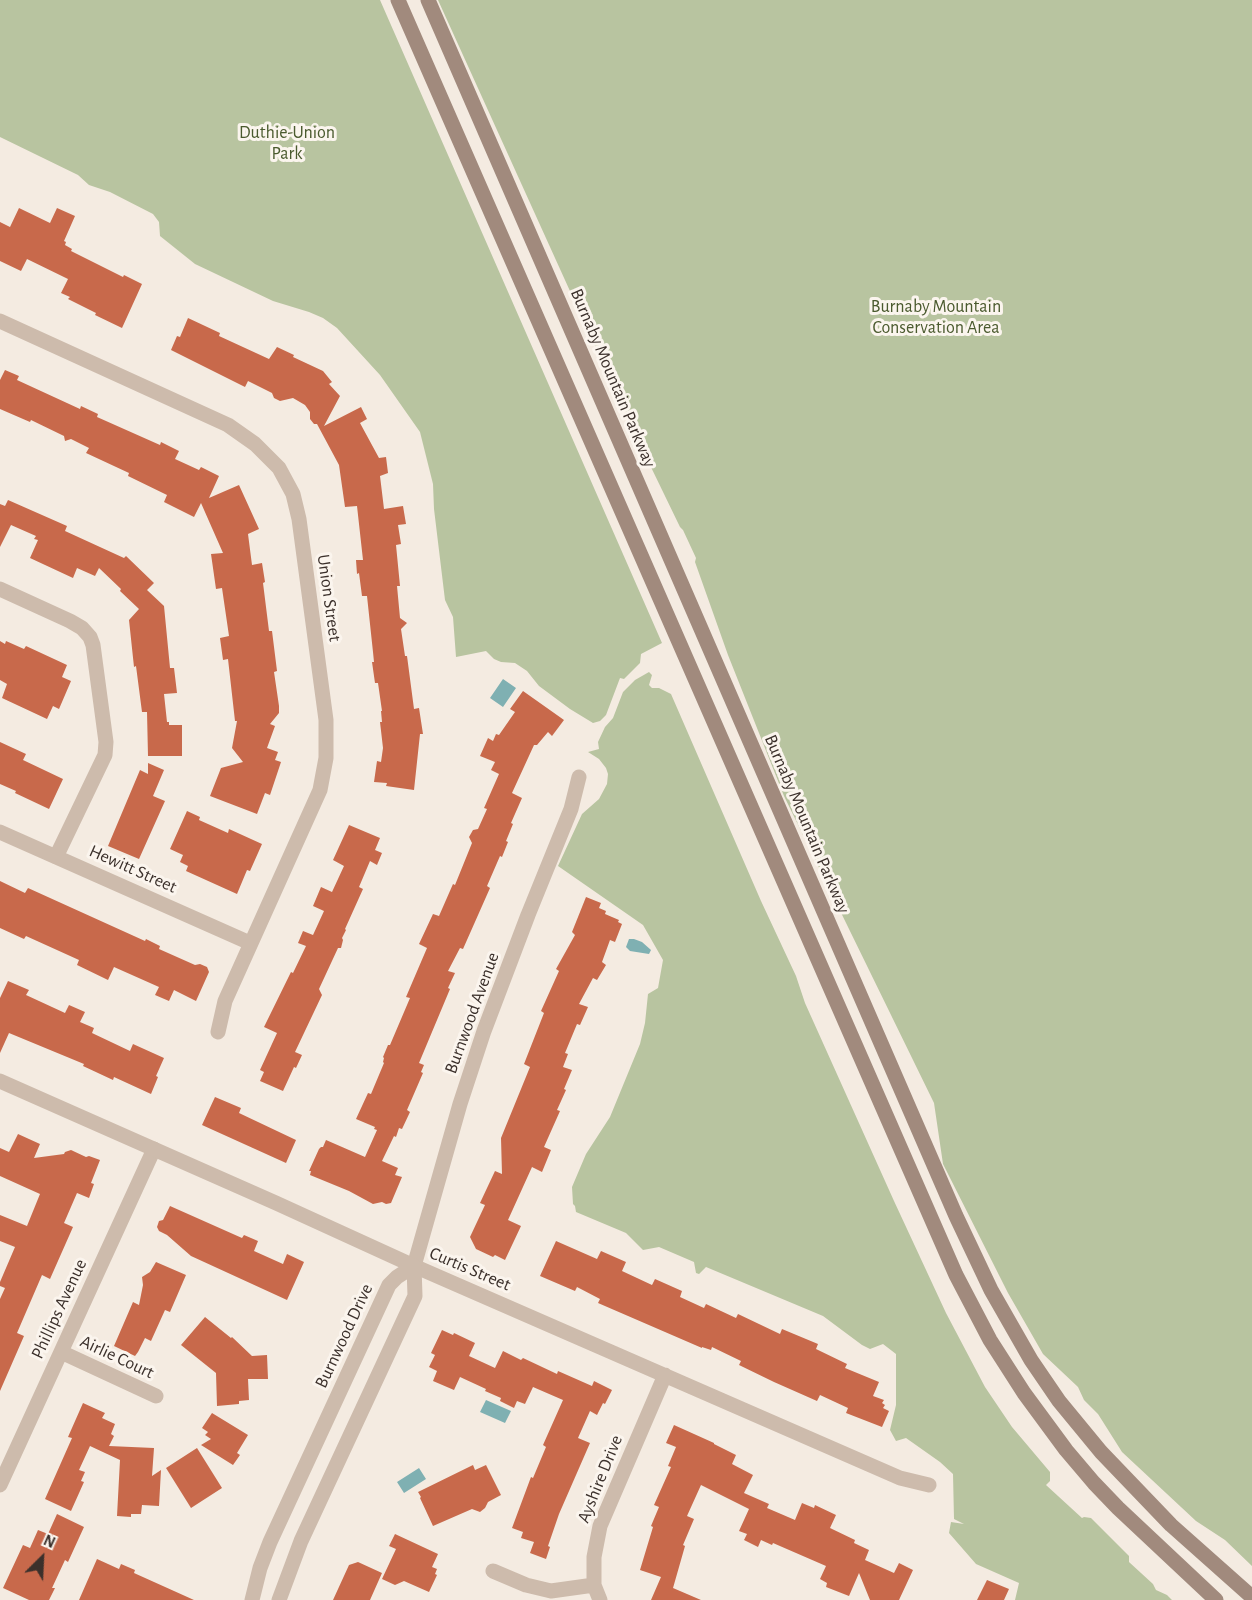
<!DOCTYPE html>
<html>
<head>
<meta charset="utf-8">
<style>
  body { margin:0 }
  #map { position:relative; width:1252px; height:1600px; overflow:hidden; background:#f4ebe1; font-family:"Alegreya Sans",sans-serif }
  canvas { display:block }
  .north { position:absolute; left:12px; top:1528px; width:60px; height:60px; -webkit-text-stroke:4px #fbf5ee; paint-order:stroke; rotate:24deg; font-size:16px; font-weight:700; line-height:24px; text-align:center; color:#3b302b }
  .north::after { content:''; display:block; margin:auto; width:21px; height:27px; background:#3b302b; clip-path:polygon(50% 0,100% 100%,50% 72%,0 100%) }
</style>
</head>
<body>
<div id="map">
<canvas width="1252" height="1600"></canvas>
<div class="north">N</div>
</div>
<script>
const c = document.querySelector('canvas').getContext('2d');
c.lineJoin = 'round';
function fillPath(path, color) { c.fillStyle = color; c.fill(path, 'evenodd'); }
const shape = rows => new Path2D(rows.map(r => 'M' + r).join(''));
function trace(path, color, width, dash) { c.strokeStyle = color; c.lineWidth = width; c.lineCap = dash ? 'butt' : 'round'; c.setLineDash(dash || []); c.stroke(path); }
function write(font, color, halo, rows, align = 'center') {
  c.font = font + ' "Alegreya Sans",sans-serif'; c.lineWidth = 6; c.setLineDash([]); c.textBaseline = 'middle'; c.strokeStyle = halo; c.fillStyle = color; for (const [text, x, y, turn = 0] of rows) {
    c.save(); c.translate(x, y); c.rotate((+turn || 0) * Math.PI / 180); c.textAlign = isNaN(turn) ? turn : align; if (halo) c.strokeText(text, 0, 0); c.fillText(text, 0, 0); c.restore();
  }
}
fillPath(shape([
  [0,0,380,0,662,643,641,654,640,663,624,679,620,678,606,715,600,721,593,723,570,709,539,686,527,671,515,663,501,662,494,659,486,651,456,657,453,617,445,600,434,509,433,484,420,432,380,375,337,328,323,318,309,312,273,301,195,264,160,236,159,222,153,214,110,192,89,185,78,175,0,137],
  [438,0,1252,0,1252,1566,1225,1540,1196,1521,1122,1452,1098,1414,1084,1400,1078,1387,1043,1354,1008,1293,943,1164,934,1103,784,796,728,655,695,562,696,558,683,530,680,527,633,430],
  [649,672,652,675,649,685,652,688,659,688,671,694,761,901,796,976,805,1003,894,1201,946,1313,985,1387,1012,1427,1050,1472,1050,1481,1046,1485,1082,1518,1084,1517,1091,1518,1129,1556,1129,1562,1153,1584,1156,1590,1167,1595,1172,1600,1015,1600,1019,1583,976,1564,949,1533,951,1522,964,1524,954,1519,953,1474,940,1462,906,1438,896,1441,890,1430,896,1405,896,1354,883,1344,870,1349,862,1345,823,1316,706,1267,699,1274,696,1273,694,1262,659,1247,643,1250,626,1233,576,1212,575,1206,573,1204,572,1187,586,1154,610,1117,640,1044,645,1023,648,994,658,988,663,960,643,925,558,866,582,814,599,799,607,784,608,774,606,768,599,759,588,752,599,749,598,742,605,727,613,718,623,692,635,680]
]), '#b8c4a0');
fillPath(shape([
  [503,679,516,688,503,707,490,698],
  [629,939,634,939,642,942,651,950,649,954,630,951,626,947],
  [486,1400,511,1411,505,1423,480,1412],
  [419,1468,426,1479,404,1493,397,1482]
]), '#7fb0b2');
fillPath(shape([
  [19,208,50,223,57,208,75,216,64,241,66,242,65,245,72,249,71,251,123,277,124,275,142,284,122,328,95,315,96,313,68,299,70,297,61,293,68,279,27,259,21,271,0,261,0,222,10,227],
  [188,318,220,333,219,336,269,359,277,347,294,355,293,357,323,371,332,382,329,384,340,396,324,426,361,407,367,419,360,423,379,458,386,457,388,473,380,476,384,509,403,506,406,524,398,525,401,544,396,545,400,586,397,586,400,618,407,623,401,629,405,656,407,656,414,709,419,708,423,734,420,734,414,790,386,786,387,783,374,782,377,761,381,762,383,748,380,722,382,722,381,711,382,711,378,683,375,683,372,662,374,662,373,652,367,596,362,596,359,573,357,574,356,560,363,560,357,506,345,507,339,465,317,424,314,424,310,419,310,412,305,405,293,398,280,401,274,398,272,393,248,381,245,387,171,350,177,336,180,337],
  [5,370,19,376,17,380,80,409,81,406,98,414,97,417,160,445,161,442,179,451,175,459,199,470,201,467,219,476,209,498,239,485,259,529,248,534,252,565,262,563,265,582,263,583,269,631,272,631,277,671,274,672,279,706,279,713,270,724,275,726,267,748,278,752,275,760,281,762,270,795,265,793,257,814,210,796,221,768,243,762,232,748,237,721,235,721,228,659,223,660,220,638,229,636,222,588,216,589,211,554,223,553,201,503,194,517,164,502,167,495,128,476,129,473,86,453,89,448,71,439,65,441,64,436,31,420,30,422,0,409,0,380],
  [8,500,67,526,65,531,124,558,126,556,154,583,147,590,164,606,170,668,174,668,177,693,164,694,167,722,169,722,169,725,182,725,182,756,148,756,147,712,142,712,136,666,134,667,129,620,139,609,120,591,121,589,99,568,95,576,77,568,73,578,30,558,38,540,34,539,36,536,11,525,0,547,0,504,5,506],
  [0,641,5,644,6,641,24,649,26,646,67,665,62,677,71,681,59,709,53,706,47,719,2,698,7,684,0,680],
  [523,691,564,720,552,736,548,732,537,745,534,745,512,793,522,798,511,823,513,824,506,841,508,842,502,857,500,856,487,886,490,888,463,949,460,948,448,971,455,973,448,988,450,989,419,1063,424,1065,421,1072,423,1073,407,1110,410,1112,402,1129,399,1128,396,1137,394,1136,382,1161,398,1168,395,1175,402,1177,391,1203,386,1204,382,1202,373,1204,349,1191,310,1175,311,1171,309,1171,319,1149,321,1147,323,1147,326,1140,365,1157,377,1130,374,1129,375,1127,356,1119,368,1093,371,1094,384,1063,383,1062,384,1058,383,1057,388,1045,390,1045,410,998,406,997,427,948,419,944,433,914,439,916,453,884,455,885,472,843,469,837,473,830,478,829,487,809,484,808,499,774,491,770,495,762,480,756,488,738,493,741,496,734,499,735,515,712,510,709],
  [0,742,26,754,23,760,63,779,49,809,15,793,16,791,0,784],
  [148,763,164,770,153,796,165,801,139,859,108,846,140,770,148,774],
  [187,811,200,817,199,820,228,833,229,829,262,844,250,871,247,870,237,894,186,871,188,866,180,862,183,855,170,849],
  [349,825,380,838,375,850,382,853,377,865,370,861,359,887,363,889,345,929,346,930,342,938,343,940,341,948,338,948,319,989,322,995,295,1052,302,1055,296,1068,294,1067,283,1091,260,1081,264,1072,260,1070,277,1033,264,1027,291,972,293,973,306,946,298,943,303,931,313,935,324,911,313,906,321,887,332,892,344,866,333,860],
  [0,881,25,893,28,888,145,941,146,939,160,946,159,949,195,965,200,964,207,967,209,972,196,1001,174,990,169,1001,155,995,159,987,114,967,108,980,77,965,79,960,26,936,24,939,0,928],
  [586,897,601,903,599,908,606,911,605,914,619,920,618,922,622,924,615,942,610,940,602,962,606,965,597,980,593,978,579,1004,588,1007,580,1025,577,1024,565,1053,568,1054,563,1067,572,1070,564,1089,566,1090,557,1110,560,1111,544,1147,551,1150,542,1172,532,1167,508,1220,521,1226,505,1260,495,1255,493,1257,476,1249,470,1237,485,1205,480,1203,495,1171,502,1174,501,1138,530,1067,524,1064,544,1013,541,1011,559,971,556,969,575,935,572,932],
  [8,981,29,990,26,995,65,1013,69,1005,85,1012,80,1022,94,1028,92,1033,130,1051,133,1044,164,1058,156,1076,158,1077,151,1094,114,1077,113,1080,83,1066,84,1064,9,1033,0,1053,0,998],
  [215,1097,241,1108,239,1113,296,1140,286,1163,202,1125],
  [18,1134,40,1144,34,1158,64,1154,65,1152,71,1150,86,1157,89,1156,100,1160,91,1183,94,1184,89,1198,77,1193,64,1223,73,1227,50,1279,42,1275,17,1333,24,1336,0,1391,0,1299,5,1288,0,1286,0,1282,15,1247,0,1241,0,1215,27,1226,40,1194,0,1176,0,1148,9,1152],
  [170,1206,242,1238,244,1235,258,1241,254,1251,283,1264,287,1254,304,1262,287,1300,191,1256,167,1235,159,1231,157,1227,159,1221,163,1220],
  [556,1241,597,1259,601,1251,626,1262,622,1271,652,1285,655,1279,682,1291,680,1297,704,1308,706,1304,736,1318,738,1314,780,1334,782,1329,818,1344,816,1349,847,1364,845,1368,879,1382,873,1396,884,1400,882,1403,885,1405,883,1408,889,1411,882,1427,846,1413,848,1408,820,1395,817,1401,774,1382,739,1365,741,1361,712,1347,711,1350,702,1347,702,1348,598,1303,600,1299,577,1287,575,1291,540,1276],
  [156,1262,186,1275,170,1312,165,1310,151,1341,145,1338,138,1352,135,1356,114,1346,133,1302,139,1305,143,1285,142,1277,150,1272],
  [205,1317,231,1338,232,1337,252,1356,267,1355,268,1379,248,1379,249,1400,239,1401,239,1404,217,1406,216,1373,181,1345],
  [442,1330,453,1335,454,1333,475,1343,469,1356,495,1368,503,1351,521,1360,523,1358,557,1374,558,1371,592,1386,594,1381,612,1390,605,1404,603,1403,597,1415,590,1411,578,1438,590,1443,559,1514,548,1546,550,1547,546,1559,530,1553,534,1542,521,1538,523,1532,512,1528,531,1477,533,1478,546,1447,543,1445,563,1400,533,1387,525,1404,517,1401,514,1408,500,1401,501,1398,485,1391,486,1389,460,1377,454,1390,433,1381,437,1371,429,1367,435,1355,431,1353],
  [83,1403,105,1413,102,1418,115,1424,111,1434,114,1436,109,1446,154,1448,152,1476,161,1470,159,1506,142,1505,141,1514,131,1514,131,1517,117,1516,120,1460,90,1446,79,1470,85,1472,81,1481,84,1482,71,1511,45,1499,72,1438,68,1437],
  [212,1413,248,1435,237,1453,240,1455,233,1465,201,1445,211,1439,205,1435,208,1432,202,1428],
  [674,1425,714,1443,714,1444,736,1455,732,1464,753,1475,744,1493,769,1504,767,1508,795,1520,802,1503,814,1508,815,1505,836,1515,830,1528,855,1540,854,1543,869,1550,865,1560,894,1573,899,1563,913,1570,899,1600,870,1600,859,1573,849,1596,826,1587,827,1583,820,1579,826,1566,773,1543,772,1545,761,1540,758,1547,744,1540,747,1534,739,1531,749,1509,701,1485,687,1516,694,1519,683,1545,685,1546,673,1588,701,1600,651,1600,661,1577,640,1570,653,1527,651,1526,659,1507,654,1505,671,1467,668,1466,676,1447,666,1443],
  [197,1448,222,1488,191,1508,166,1468],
  [473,1465,475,1470,486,1465,501,1495,488,1502,485,1508,480,1512,472,1509,433,1526,420,1498,421,1497,418,1492],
  [57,1514,84,1527,68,1562,65,1560,52,1588,55,1588,49,1600,29,1600,3,1588,23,1545,30,1548,38,1530,48,1534],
  [395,1534,438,1554,432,1567,437,1569,435,1574,437,1575,429,1592,404,1581,395,1585,382,1579,396,1549,389,1546],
  [97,1559,119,1569,121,1564,135,1570,134,1573,194,1600,79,1600],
  [358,1562,382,1573,370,1600,333,1600,349,1565],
  [987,1580,1009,1589,1004,1600,977,1600]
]), '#c8694b');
trace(shape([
  [0,321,228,425,255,444,279,468,293,494,299,519,326,720,326,758,320,790,225,1001,218,1032],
  [0,589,70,621,82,628,90,637,93,645,106,742,105,755,56,857],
  [579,777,571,809,528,915,484,1031,460,1104,414,1266,900,1478,929,1485],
  [0,832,250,943],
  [61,1352,156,1396],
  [0,1485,154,1149],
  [493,1571,526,1585,551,1591,594,1585],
  [600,1600,594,1585,594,1557,600,1526,665,1375]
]), '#cdbbac', 15);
trace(shape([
  [0,1081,276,1203,414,1266],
  [252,1600,260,1568,270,1542,389,1285,397,1277,414,1266],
  [279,1600,301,1541,415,1296,414,1266]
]), '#cdbbac', 15);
trace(shape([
  [398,0,956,1275,990,1340,1024,1393,1066,1450,1094,1483,1118,1508,1216,1600],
  [428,0,956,1216,991,1290,1031,1360,1059,1401,1101,1452,1171,1525,1252,1597]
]), '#a18a7d', 15);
write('18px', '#4a5a2e', '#fbf5ee', [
  ["Duthie-Union",287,133],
  ["Park",287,154],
  ["Burnaby Mountain",936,307],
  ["Conservation Area",936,328]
]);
write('18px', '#3b302b', '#fbf5ee', [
  ["Burnaby Mountain Parkway",613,378,67],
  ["Union Street",329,598,82],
  ["Burnaby Mountain Parkway",807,824,67],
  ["Hewitt Street",133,869,24],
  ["Burnwood Avenue",472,1013,-70],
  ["Curtis Street",470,1269,23],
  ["Phillips Avenue",59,1309,-65],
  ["Burnwood Drive",344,1336,-65],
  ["Airlie Court",117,1357,25],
  ["Ayshire Drive",600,1479,-68]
]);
</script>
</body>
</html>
